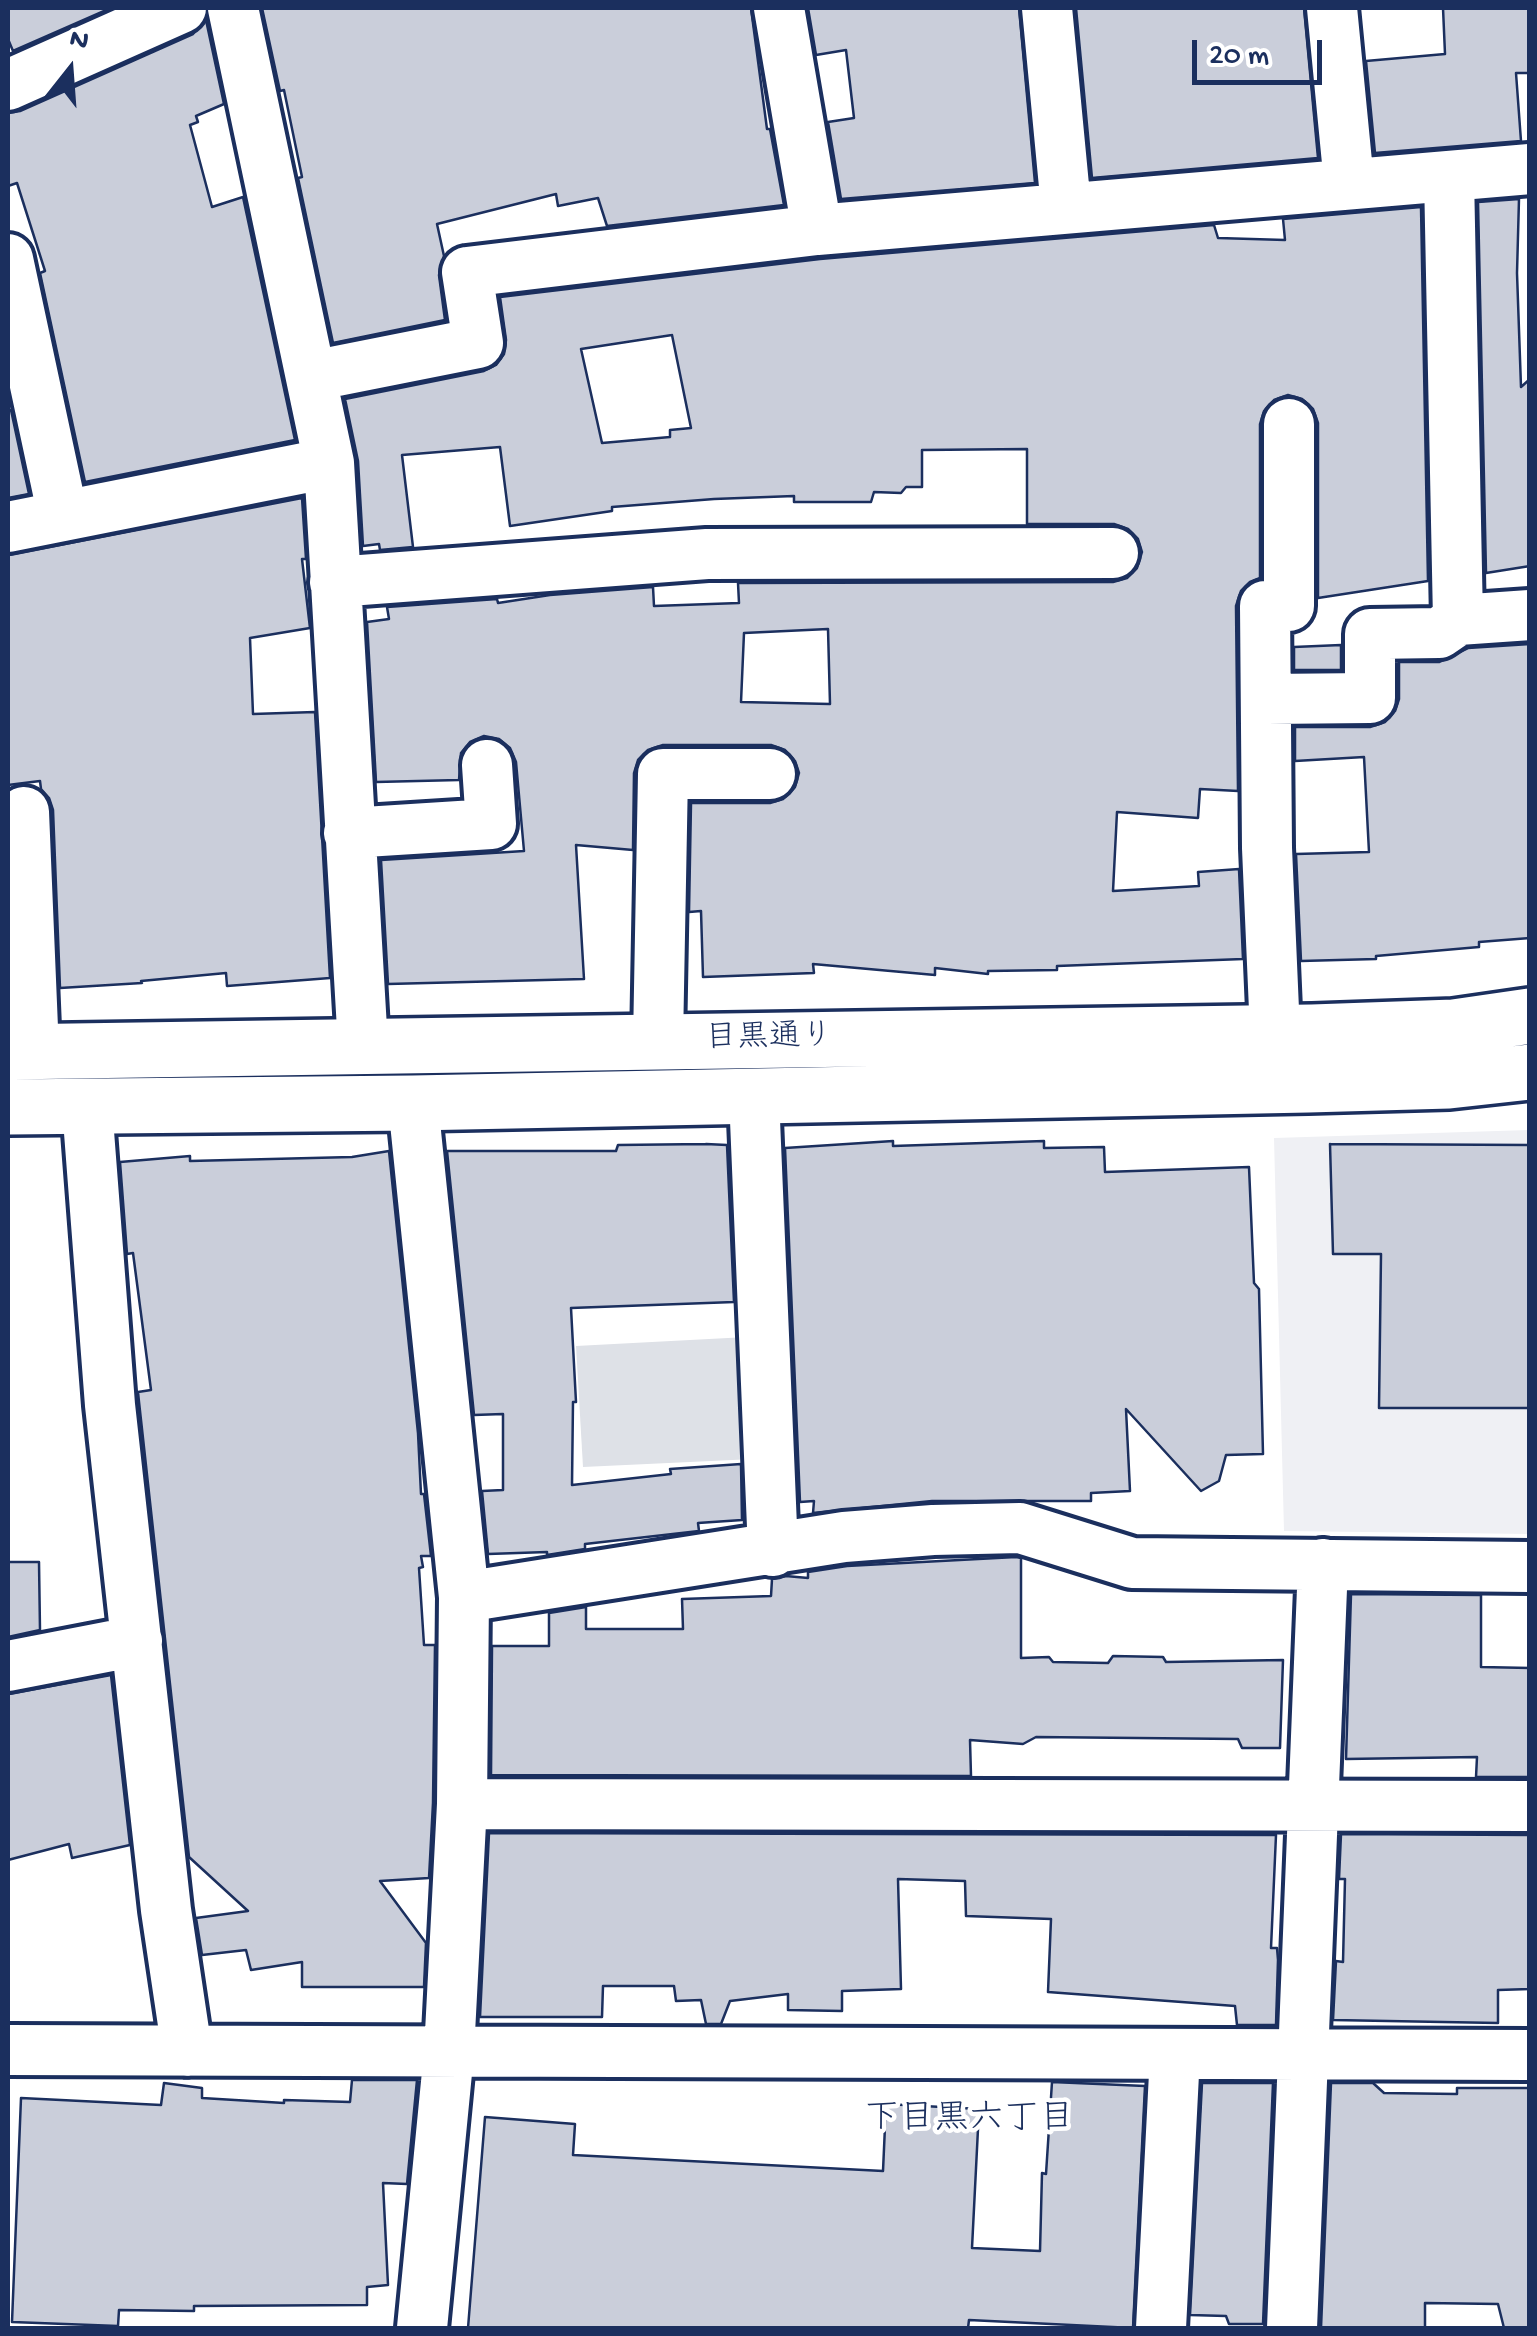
<!DOCTYPE html>
<html>
<head>
<meta charset="utf-8">
<style>
  body { margin:0 }
  #map { position:relative; width:1537px; height:2336px; overflow:hidden; background:#fff; font-family:"Gochi Hand",sans-serif }
  canvas { display:block }
  .frame { position:absolute; inset:0; border:10px solid #1b2f5e; pointer-events:none }
  .north { position:absolute; left:20px; top:20px; width:100px; height:100px; -webkit-text-stroke:8px #fff; paint-order:stroke; rotate:17deg; font-size:28px; font-weight:700; line-height:40px; text-align:center; color:#1b2f5e }
  .north::after { content:''; display:block; margin:auto; width:35px; height:45px; background:#1b2f5e; clip-path:polygon(50% 0,100% 100%,50% 72%,0 100%) }
  .scale { position:absolute; left:1192px; top:40px; width:130px; height:45px; box-sizing:border-box; border:5px solid #1b2f5e; border-top:0; padding-left:12px; font-size:30px; line-height:35px; white-space:nowrap; color:#1b2f5e; -webkit-text-stroke:8px #fff; paint-order:stroke }
</style>
</head>
<body>
<div id="map">
<canvas width="1537" height="2336"></canvas>
<div class="frame"></div>
<div class="north">N</div>
<div class="scale">20 m</div>
</div>
<script>
const c = document.querySelector('canvas').getContext('2d');
c.lineJoin = 'round';
function fillPath(path, color) { c.fillStyle = color; c.fill(path, 'evenodd'); }
const shape = rows => new Path2D(rows.map(r => 'M' + r).join(''));
function trace(path, color, width, dash) { c.strokeStyle = color; c.lineWidth = width; c.lineCap = dash ? 'butt' : 'round'; c.setLineDash(dash || []); c.stroke(path); }
function write(font, color, halo, rows, align = 'center') {
  c.font = font + ' "Gochi Hand","Klee One",sans-serif'; c.lineWidth = 9; c.setLineDash([]); c.textBaseline = 'middle'; c.strokeStyle = halo; c.fillStyle = color; for (const [text, x, y, turn = 0] of rows) {
    c.save(); c.translate(x, y); c.rotate((+turn || 0) * Math.PI / 180); c.textAlign = isNaN(turn) ? turn : align; if (halo) c.strokeText(text, 0, 0); c.fillText(text, 0, 0); c.restore();
  }
}
fillPath(shape([
  [1529,1130,1529,1534,1284,1531,1274,1138]
]), '#eff0f4');
fillPath(shape([
  [747,1337,754,1459,583,1467,576,1346]
]), '#dee1e7');
const building = shape([
  [8,8,111,8,13,51,8,39,8,8],
  [262,8,751,8,767,129,770,129,784,205,607,226,598,198,558,206,556,194,437,224,444,256,439,275,445,320,333,343,298,178,302,177,284,90,280,91,262,8],
  [808,8,1019,8,1035,183,841,199,828,122,854,118,846,50,816,55,808,8],
  [1076,8,1304,8,1318,158,1092,178,1076,8],
  [1443,8,1530,8,1530,73,1516,73,1521,141,1375,153,1366,61,1445,54,1443,8],
  [206,20,224,104,196,116,198,122,190,125,212,207,243,197,295,440,85,482,40,273,45,271,17,183,8,186,8,113,20,111,193,34,206,20],
  [1519,199,1517,273,1521,387,1530,379,1530,566,1486,573,1478,202,1519,199],
  [1421,207,1428,581,1318,598,1318,423,1313,409,1302,399,1288,395,1274,400,1264,411,1260,424,1260,578,1250,582,1241,591,1236,606,1238,791,1200,789,1198,818,1117,812,1113,891,1199,886,1198,872,1239,869,1243,959,1057,966,1057,970,988,971,988,974,935,968,935,975,813,964,814,973,703,977,701,911,689,912,691,803,770,803,783,799,795,787,799,773,795,761,785,750,771,745,663,745,648,750,638,760,634,773,633,850,576,845,584,979,388,984,381,860,524,851,516,762,510,748,499,739,484,736,470,742,461,753,459,780,376,782,367,622,389,619,387,607,497,599,498,603,550,595,653,587,654,606,739,603,738,583,1113,582,1127,578,1137,568,1142,552,1138,539,1128,529,1114,524,1027,524,1027,449,922,450,922,487,906,487,901,493,874,492,871,502,794,502,794,496,714,499,612,507,612,511,510,526,500,447,402,455,413,547,380,550,379,544,363,546,358,461,345,399,484,371,496,365,504,354,506,340,500,297,820,259,1214,225,1218,238,1285,240,1283,219,1421,207],
  [672,335,691,428,670,430,670,437,602,443,581,349,672,335],
  [828,629,830,704,741,702,744,633,828,629],
  [11,410,29,494,8,498,8,411,11,410],
  [302,498,306,559,302,559,310,628,250,638,253,714,315,712,330,978,227,986,226,973,141,981,142,983,60,988,53,810,49,798,41,789,40,781,8,785,8,555,302,498],
  [1530,644,1530,938,1479,942,1479,947,1376,956,1376,959,1301,961,1296,854,1369,852,1364,757,1295,761,1295,727,1370,727,1385,722,1395,711,1399,699,1399,662,1439,662,1468,648,1530,644],
  [1341,645,1341,670,1294,670,1294,647,1341,645],
  [893,1141,893,1146,1044,1141,1044,1148,1104,1147,1105,1172,1249,1167,1254,1283,1259,1289,1263,1454,1226,1455,1219,1481,1201,1491,1126,1409,1130,1491,1091,1493,1091,1501,932,1501,813,1513,814,1501,800,1502,785,1148,893,1141],
  [706,1144,727,1145,734,1302,571,1308,576,1402,573,1402,572,1485,671,1474,670,1469,741,1464,742,1520,698,1523,699,1531,585,1544,585,1549,547,1555,547,1552,488,1554,482,1491,503,1490,503,1414,474,1415,447,1151,616,1151,618,1145,706,1144],
  [1330,1144,1530,1145,1530,1408,1379,1408,1381,1254,1333,1254,1330,1144],
  [389,1151,418,1433,421,1494,424,1494,431,1556,421,1556,423,1567,419,1568,424,1645,435,1645,433,1803,429,1878,380,1881,426,1943,424,1987,302,1987,302,1962,251,1970,246,1950,202,1955,196,1918,248,1911,189,1857,139,1402,138,1392,151,1390,133,1253,127,1254,120,1162,190,1156,190,1161,352,1157,389,1151],
  [1016,1557,1021,1558,1021,1658,1049,1657,1053,1662,1108,1663,1113,1656,1163,1657,1166,1662,1283,1660,1280,1748,1242,1748,1238,1739,1036,1737,1023,1744,970,1740,971,1776,491,1775,492,1646,549,1646,549,1613,586,1607,586,1629,683,1629,682,1599,771,1596,772,1579,786,1576,808,1578,808,1572,847,1566,1016,1557],
  [8,1562,39,1562,40,1630,8,1637,8,1562],
  [1351,1594,1481,1595,1481,1667,1530,1668,1530,1777,1476,1777,1477,1757,1346,1759,1351,1594],
  [111,1675,130,1845,72,1858,69,1844,8,1860,8,1694,111,1675],
  [489,1833,1276,1835,1271,1948,1277,1948,1278,1960,1276,2025,1237,2025,1235,2006,1048,1992,1051,1919,966,1916,965,1881,898,1879,901,1989,842,1991,842,2011,788,2010,788,1994,730,2001,721,2024,706,2024,701,2000,676,2001,674,1986,603,1986,602,2017,480,2017,489,1833],
  [1341,1834,1530,1835,1530,1989,1498,1990,1498,2023,1333,2020,1336,1961,1343,1962,1345,1879,1339,1879,1341,1834],
  [352,2080,417,2080,407,2184,383,2183,388,2285,367,2287,367,2305,194,2306,194,2311,119,2310,118,2326,12,2322,21,2098,161,2105,164,2083,202,2088,202,2098,284,2103,284,2100,350,2102,352,2080],
  [1052,2082,1145,2086,1133,2328,969,2320,968,2328,468,2328,485,2117,575,2124,573,2155,883,2171,886,2104,979,2109,972,2248,1040,2251,1042,2173,1046,2174,1052,2082],
  [1202,2083,1273,2083,1263,2324,1229,2324,1226,2316,1190,2315,1202,2083],
  [1331,2083,1373,2083,1384,2093,1457,2094,1457,2088,1530,2088,1530,2328,1504,2328,1498,2304,1425,2303,1425,2328,1321,2328,1331,2083]
]);
fillPath(building, '#caceda');
trace(building, '#1b2f5e', 2.5);
const minor = shape([
  [233,8,329,463,363,1046],
  [779,8,817,230],
  [1047,8,1066,207],
  [1332,8,1349,183],
  [8,85,181,8],
  [1449,176,1458,620,1530,615],
  [8,259,63,516],
  [312,376,478,343,467,272,817,230,1530,169],
  [8,527,329,463],
  [335,582,707,554,1113,553],
  [1267,699,1370,698,1370,634,1439,633,1458,620],
  [24,812,34,1052],
  [349,833,491,824,487,765],
  [1275,1033,1267,848,1265,606,1289,606,1289,424],
  [658,1042,663,774,770,774],
  [754,1096,773,1551],
  [413,1103,464,1597,462,1804,449,2052,422,2328],
  [87,1106,110,1405,166,1910,187,2051],
  [464,1597,844,1537,933,1530,1020,1528,1132,1563,1530,1567],
  [8,1666,137,1641],
  [462,1804,1530,1806],
  [8,2050,1530,2055],
  [1161,2328,1175,2054],
  [1292,2328,1323,1564]
]);
const major = shape([
  [8,1052,1312,1032,1454,1027,1530,1016],
  [8,1107,413,1103,1308,1085,1449,1081,1530,1072]
]);
trace(minor, '#1b2f5e', 58);
trace(major, '#1b2f5e', 62);
trace(minor, '#fff', 50);
trace(major, '#fff', 55);
write('32px', '#1b2f5e', '#fff', [
  ["目黒通り",769,1040,-1]
]);
write('35px', '#1b2f5e', '#fff', [
  ["下目黒六丁目",969,2122]
]);
</script>
</body>
</html>
